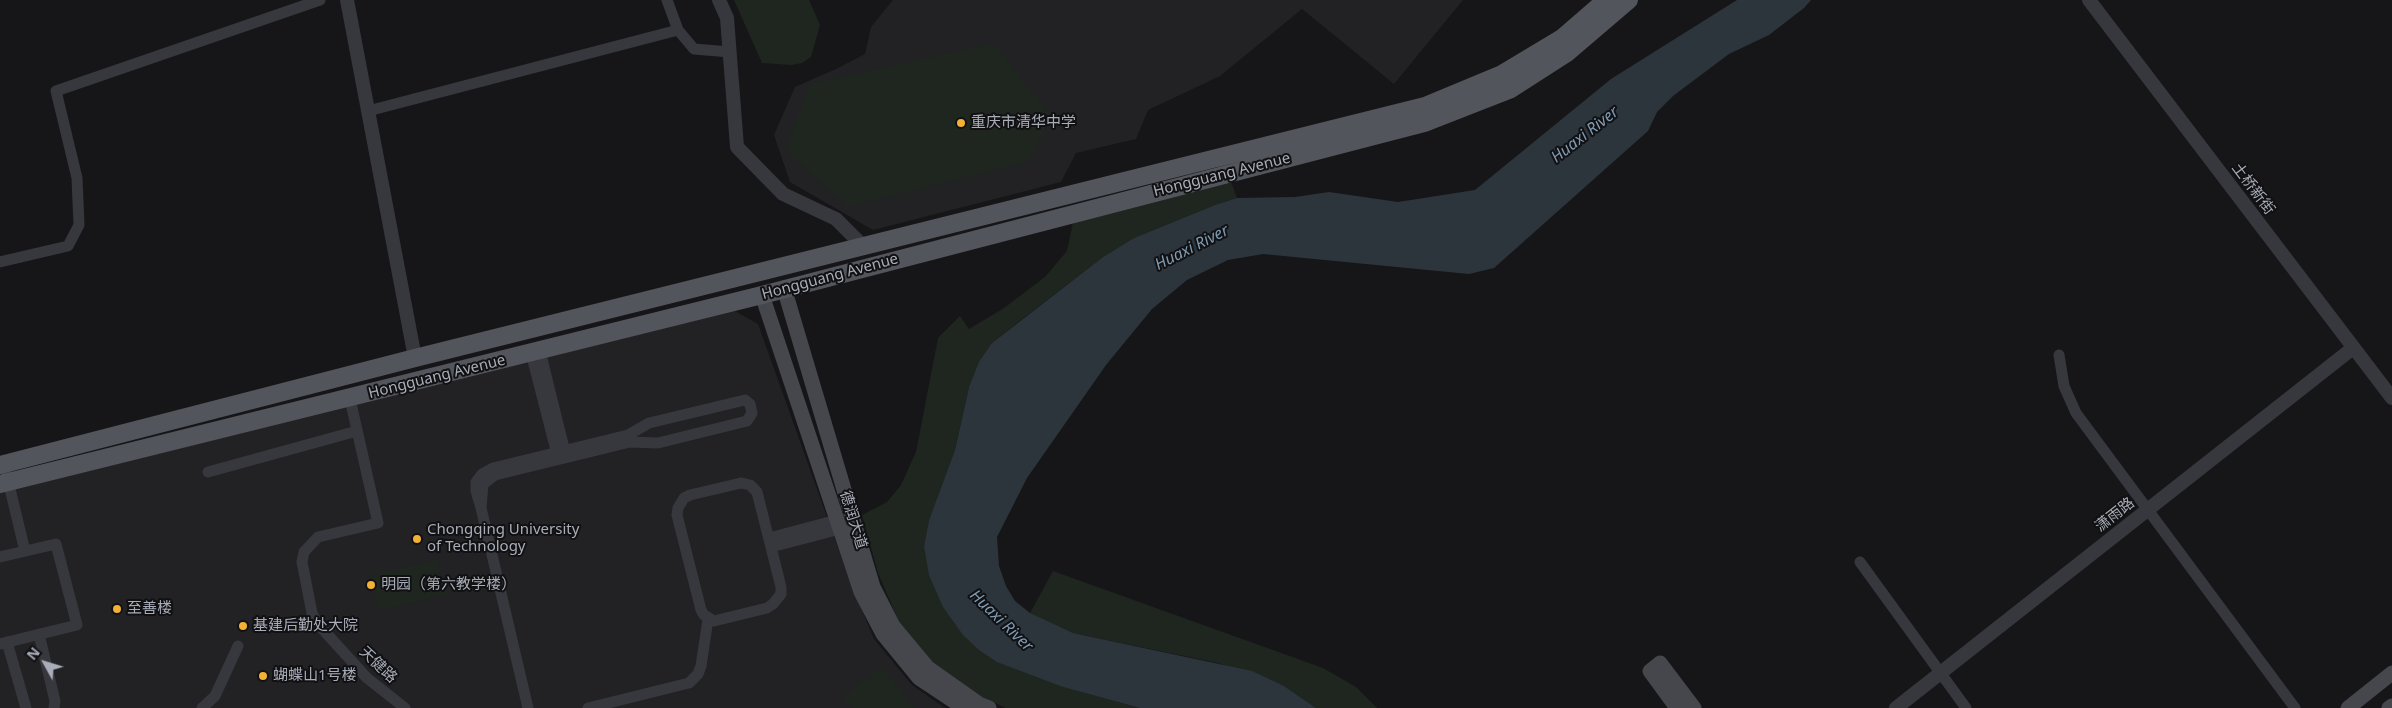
<!DOCTYPE html>
<html>
<head>
<meta charset="utf-8">
<style>
  body { margin:0 }
  #map { position:relative; width:2392px; height:708px; overflow:hidden; background:#161618; font-family:"Noto Sans",sans-serif }
  canvas { display:block }
  .north { position:absolute; left:20px; top:638px; width:50px; height:50px; -webkit-text-stroke:4px #111113; paint-order:stroke; rotate:309deg; font-size:14px; font-weight:700; line-height:20px; text-align:center; color:#a8adb8 }
  .north::after { content:''; display:block; margin:auto; width:18px; height:22px; background:#a8adb8; clip-path:polygon(50% 0,100% 100%,50% 72%,0 100%) }
</style>
</head>
<body>
<div id="map">
<canvas width="2392" height="708"></canvas>
<div class="north">N</div>
</div>
<script>
const c = document.querySelector('canvas').getContext('2d');
c.lineJoin = 'round';
function fillPath(path, color) { c.fillStyle = color; c.fill(path, 'evenodd'); }
const shape = rows => new Path2D(rows.map(r => 'M' + r).join(''));
function trace(path, color, width, dash) { c.strokeStyle = color; c.lineWidth = width; c.lineCap = dash ? 'butt' : 'round'; c.setLineDash(dash || []); c.stroke(path); }
function write(font, color, halo, rows, align = 'center') {
  c.font = font + ' "Noto Sans","Noto Sans SC",sans-serif'; c.lineWidth = 4; c.setLineDash([]); c.textBaseline = 'middle'; c.strokeStyle = halo; c.fillStyle = color; for (const [text, x, y, turn = 0] of rows) {
    c.save(); c.translate(x, y); c.rotate((+turn || 0) * Math.PI / 180); c.textAlign = isNaN(turn) ? turn : align; if (halo) c.strokeText(text, 0, 0); c.fillText(text, 0, 0); c.restore();
  }
}
fillPath(shape([
  [893,0,1463,0,1394,84,1302,9,1220,76,1148,110,1136,139,1076,153,1061,182,873,230,790,182,774,135,795,87,836,69,865,54,871,27],
  [733,310,758,324,851,584,874,639,912,685,945,708,0,708,0,493]
]), '#222225');
fillPath(shape([
  [734,0,809,0,820,25,811,57,802,63,792,65,762,63],
  [994,43,1050,116,1029,162,849,207,786,151,809,84],
  [1231,182,1237,198,1215,205,1134,238,1103,257,1017,323,992,343,969,387,955,450,929,520,924,546,1063,687,1140,708,1006,708,982,697,932,662,899,622,878,573,862,515,887,502,901,485,916,452,938,338,960,316,969,329,1004,308,1045,277,1067,251,1073,222],
  [438,559,441,571,429,574,431,581,444,579,447,594,379,611,371,575],
  [1053,571,1323,668,1356,687,1377,708,1316,708,1284,686,1218,663,1073,633,1051,624,1030,613],
  [882,667,899,688,914,708,852,708,843,697]
]), '#1e261f');
fillPath(shape([
  [1737,0,1811,0,1804,8,1769,35,1729,54,1673,96,1657,112,1648,131,1494,268,1469,274,1263,254,1228,260,1187,280,1152,309,1106,365,1027,478,997,537,999,566,1006,586,1015,601,1030,613,1073,633,1252,671,1284,686,1316,708,1140,708,1063,687,997,662,979,650,963,635,943,607,929,575,924,546,929,520,955,450,969,387,979,362,992,343,1103,257,1134,238,1215,205,1237,198,1295,197,1329,192,1398,202,1475,190,1611,79]
]), '#2c353c');
trace(shape([
  [678,30,694,49,730,52],
  [368,111,678,30,667,0],
  [0,262,68,246,79,225,77,178,56,91,320,0],
  [540,351,566,456],
  [531,353,558,458],
  [2059,355,2064,386,2076,413,2295,708],
  [350,399,378,523,318,537,304,552,302,562,312,613,317,623,367,678,405,708],
  [745,400,750,404,752,413,747,421,658,443,630,442,495,475,483,484,481,508,476,491,476,482,482,474,493,468,628,435,649,423,745,400],
  [4,464,25,551],
  [208,472,357,431],
  [741,483,750,485,757,492,781,587,781,594,773,604,767,608,714,621,704,615,701,610,677,515,678,508,684,498,690,495,741,483],
  [481,508,528,708],
  [769,538,837,520],
  [771,547,840,529],
  [0,557,56,544,77,625,0,644],
  [1860,562,1966,708],
  [39,634,55,701,54,708],
  [7,642,26,708],
  [202,708,215,696,238,646],
  [588,708,689,683,698,674,701,666,708,619]
]), '#37383d', 11);
trace(shape([
  [347,0,415,358],
  [719,0,727,18,737,147,783,194,836,219,863,246],
  [2089,0,2392,398],
  [1896,708,2353,348]
]), '#37383d', 14);
trace(shape([
  [784,288,873,587,893,626,928,668,979,704,989,708],
  [762,295,861,592,883,634,919,678,964,708],
  [1677,708,1650,671,1660,663,1694,708],
  [2348,708,2392,673],
  [2389,708,2392,706]
]), '#45474d', 15);
trace(shape([
  [0,465,415,358,1425,106,1502,74,1562,38,1606,0],
  [0,484,762,295,1424,123,1511,89,1567,53,1629,0]
]), '#53555c', 18);
for (const [x, y, r, color] of [
  [961,123,5,"#f2b134"],
  [417,539,5,"#f2b134"],
  [371,585,5,"#f2b134"],
  [117,609,5,"#f2b134"],
  [243,626,5,"#f2b134"],
  [263,676,5,"#f2b134"]
]) { const dot = new Path2D(); dot.arc(x, y, r, 0, 2 * Math.PI); c.fillStyle = color; c.fill(dot); trace(dot, '#111113', 2); }
write('15px', '#a8adb8', '#111113', [
  ["重庆市清华中学",971,123],
  ["Chongqing University",427,530],
  ["of Technology",427,547],
  ["明园（第六教学楼）",381,585],
  ["至善楼",127,609],
  ["基建后勤处大院",253,626],
  ["蝴蝶山1号楼",273,676]
], 'left');
write('15px', '#a8adb8', '#111113', [
  ["Hongguang Avenue",1222,175,-14],
  ["土桥新街",2253,189,53],
  ["Hongguang Avenue",830,277,-15],
  ["Hongguang Avenue",437,377,-14],
  ["潇雨路",2115,515,-38],
  ["德润大道",853,520,73],
  ["天健路",378,665,43]
]);
write('italic 16px', '#7f9bb3', '#111113', [
  ["Huaxi River",1585,135,-38],
  ["Huaxi River",1192,248,-27],
  ["Huaxi River",1001,621,44]
]);
</script>
</body>
</html>
